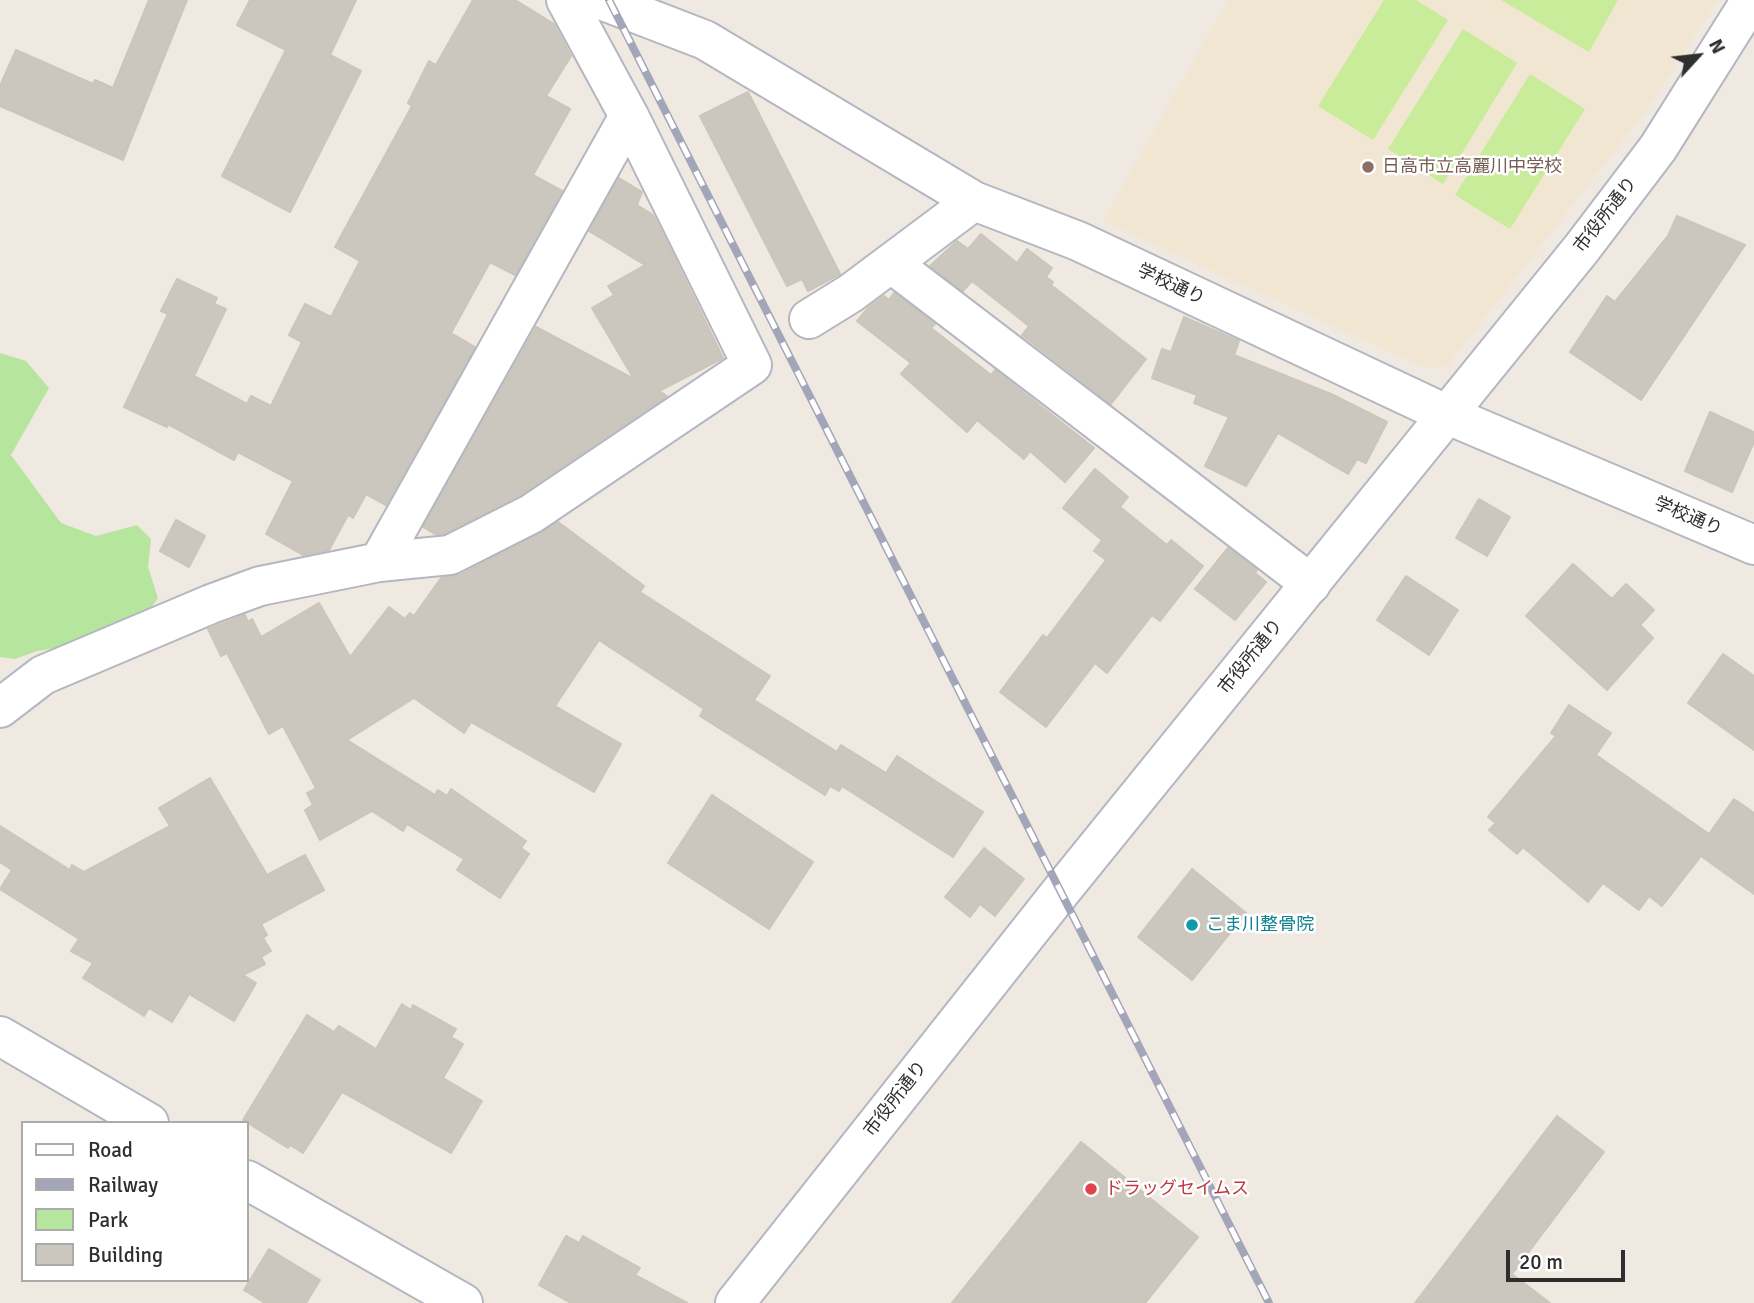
<!DOCTYPE html>
<html>
<head>
<meta charset="utf-8">
<style>
  body { margin:0 }
  #map { position:relative; width:1754px; height:1303px; overflow:hidden; background:#efe9e1; font-family:Signika,sans-serif }
  canvas { display:block }
  .legend { position:absolute; left:21px; top:1121px; width:228px; height:161px; box-sizing:border-box; background:#fff; border:2px solid #ababab; margin:0; padding:9px 12px; list-style:none; font-size:21px; color:#2e2e2e }
  .legend li { display:flex; align-items:center; gap:14px; height:35px }
  .legend b { width:35px; border:2px solid #ababab }
  .north { position:absolute; left:1663px; top:21px; width:70px; height:70px; -webkit-text-stroke:5px #fff; paint-order:stroke; rotate:63deg; font-size:19px; font-weight:700; line-height:28px; text-align:center; color:#2e2e2e }
  .north::after { content:''; display:block; margin:auto; width:24px; height:32px; background:#2e2e2e; clip-path:polygon(50% 0,100% 100%,50% 72%,0 100%) }
  .scale { position:absolute; left:1506px; top:1250px; width:119px; height:32px; box-sizing:border-box; border:4px solid #2e2e2e; border-top:0; padding-left:9px; font-size:21px; line-height:24px; white-space:nowrap; color:#2e2e2e; -webkit-text-stroke:5px #fff; paint-order:stroke }
</style>
</head>
<body>
<div id="map">
<canvas width="1754" height="1303"></canvas>
<ul class="legend">
<li><b style="height:9px;background:#fff"></b>Road</li>
<li><b style="height:9px;background:#a3a6b8"></b>Railway</li>
<li><b style="height:19px;background:#b6e59e"></b>Park</li>
<li><b style="height:19px;background:#cbc7bf"></b>Building</li>
</ul>
<div class="north">N</div>
<div class="scale">20 m</div>
</div>
<script>
const c = document.querySelector('canvas').getContext('2d');
c.lineJoin = 'round';
function fillPath(path, color) { c.fillStyle = color; c.fill(path, 'evenodd'); }
const shape = rows => new Path2D(rows.map(r => 'M' + r).join(''));
function trace(path, color, width, dash) { c.strokeStyle = color; c.lineWidth = width; c.lineCap = dash ? 'butt' : 'round'; c.setLineDash(dash || []); c.stroke(path); }
function write(font, color, halo, rows, align = 'center') {
  c.font = font + ' Signika,"Noto Sans JP",sans-serif'; c.lineWidth = 5; c.setLineDash([]); c.textBaseline = 'middle'; c.strokeStyle = halo; c.fillStyle = color; for (const [text, x, y, turn = 0] of rows) {
    c.save(); c.translate(x, y); c.rotate((+turn || 0) * Math.PI / 180); c.textAlign = isNaN(turn) ? turn : align; if (halo) c.strokeText(text, 0, 0); c.fillText(text, 0, 0); c.restore();
  }
}
fillPath(shape([
  [1228,0,1718,0,1645,112,1447,366,1425,368,1103,221]
]), '#f0e6d1');
fillPath(shape([
  [0,353,26,361,49,388,11,455,61,523,96,536,137,525,151,539,148,567,158,598,147,614,81,644,37,651,15,659,0,657]
]), '#b6e59e');
fillPath(shape([
  [1384,0,1416,0,1448,20,1373,140,1318,106],
  [1501,0,1618,0,1589,52],
  [1463,29,1517,63,1443,184,1388,149],
  [1530,74,1585,109,1510,229,1455,195]
]), '#c9ec9a');
const building = shape([
  [149,0,187,0,123,160,0,106,0,86,16,50,93,84,95,80,113,88,149,0],
  [250,0,356,0,330,55,361,71,290,212,222,176,286,50,237,25,250,0],
  [473,0,515,0,554,24,571,56,546,96,570,109,533,175,562,191,515,275,490,262,451,333,475,347,386,505,366,494,353,518,348,515,329,550,303,555,266,534,293,481,238,452,234,460,168,424,167,427,124,407,168,314,161,311,177,279,217,298,214,304,226,309,194,376,247,404,251,396,271,406,302,342,289,335,305,304,331,317,360,261,335,247,412,106,408,103,429,61,436,65,473,0],
  [748,92,840,274,808,291,802,279,787,286,700,116,748,92],
  [619,178,642,192,637,205,653,215,662,232,723,358,659,391,667,396,520,495,444,534,435,534,423,527,536,327,634,379,592,308,614,295,608,286,645,265,589,231,619,178],
  [1677,216,1745,245,1641,400,1570,352,1607,296,1615,302,1668,236,1677,216],
  [981,234,1017,263,1027,249,1052,268,1046,277,1053,282,1051,285,1146,359,1111,404,1022,335,1029,326,972,281,963,291,930,266,957,241,968,249,981,234],
  [894,293,935,324,931,328,991,375,995,370,1094,448,1065,482,1030,451,1024,459,977,420,967,432,901,374,911,363,857,321,869,307,884,296,889,300,894,293],
  [1184,317,1239,341,1234,355,1331,394,1387,422,1366,463,1357,459,1348,474,1278,433,1246,486,1205,466,1229,417,1194,403,1197,395,1152,378,1162,349,1171,352,1184,317],
  [1710,412,1754,432,1754,442,1732,492,1685,471,1710,412],
  [1095,469,1128,497,1120,507,1167,545,1171,540,1203,566,1160,621,1152,615,1107,673,1095,663,1046,727,1000,692,1043,635,1047,638,1106,560,1094,551,1102,540,1063,508,1095,469],
  [1479,499,1510,517,1487,556,1456,538,1479,499],
  [176,520,205,536,189,567,160,551,176,520],
  [558,522,644,586,640,592,770,676,754,700,837,752,841,745,886,773,897,756,983,812,953,857,842,786,839,791,830,786,825,795,700,716,704,709,599,640,555,706,621,744,594,792,471,722,464,733,414,698,347,740,435,795,438,790,447,796,451,789,526,841,521,848,529,854,500,898,457,870,464,859,407,824,403,831,372,811,320,840,305,810,313,805,307,793,316,788,283,726,269,734,227,653,221,656,208,629,245,615,248,622,252,619,261,637,319,603,350,657,389,607,405,619,410,613,414,616,441,578,460,575,558,522],
  [1228,548,1257,570,1255,573,1266,582,1235,620,1195,589,1228,548],
  [1573,564,1612,599,1626,584,1654,610,1640,625,1653,638,1607,690,1526,616,1573,564],
  [1406,576,1458,610,1429,655,1377,620,1406,576],
  [1723,654,1754,676,1754,750,1688,703,1723,654],
  [1569,705,1611,733,1596,755,1709,834,1734,799,1754,813,1754,894,1701,856,1662,906,1649,896,1639,910,1603,883,1588,902,1523,847,1517,854,1489,830,1496,823,1488,817,1556,736,1551,733,1569,705],
  [210,778,267,875,305,855,324,890,261,924,267,935,263,938,271,951,261,957,265,964,243,975,256,983,234,1021,189,994,172,1022,149,1008,144,1016,83,978,93,963,71,951,79,939,0,889,12,870,0,862,0,826,70,870,72,865,84,872,170,826,159,808,210,778],
  [712,795,813,862,769,929,668,863,712,795],
  [984,848,1024,879,995,916,980,904,970,917,945,897,984,848],
  [1192,869,1246,913,1192,980,1138,937,1192,869],
  [402,1004,411,1010,413,1005,456,1029,451,1037,463,1044,443,1078,482,1101,451,1153,342,1092,303,1153,290,1145,288,1148,243,1120,307,1015,334,1032,339,1026,376,1049,402,1004],
  [1557,1116,1604,1152,1512,1274,1550,1303,1415,1303,1557,1116],
  [1081,1142,1198,1237,1145,1303,952,1303,1081,1142],
  [566,1236,579,1243,583,1236,640,1268,635,1275,687,1303,571,1303,539,1285,566,1236],
  [269,1249,320,1280,306,1303,265,1303,244,1290,269,1249]
]);
fillPath(building, '#cbc7bf');
trace(building, '#cbc5ba', 2);
const minor = shape([
  [601,0,705,40,974,201,1078,241,1448,415,1754,545],
  [892,264,1311,584],
  [809,319,851,293,974,201],
  [379,562,629,116],
  [0,708,43,675,211,604,260,586,379,562,450,555,531,514,752,365,629,116,566,0],
  [0,1036,149,1123],
  [247,1180,463,1303]
]);
const tertiary = shape([
  [735,1303,1062,890,1582,248,1658,148,1751,0]
]);
trace(minor, '#b4b7c1', 42);
trace(tertiary, '#b4b7c1', 42);
trace(minor, '#fff', 38);
trace(tertiary, '#fff', 38);
const rail = shape([
  [609,0,1269,1303]
]);
trace(rail, '#a3a6b8', 8);
trace(rail, '#fff', 5, [16]);
for (const [x, y, r, color] of [
  [1368,167,7,"#8d6e63"],
  [1192,925,7,"#0f9aa8"],
  [1091,1189,7,"#e0444e"]
]) { const dot = new Path2D(); dot.arc(x, y, r, 0, 2 * Math.PI); c.fillStyle = color; c.fill(dot); trace(dot, '#fff', 2.5); }
write('18px', '#785e54', '#fff', [
  ["日高市立高麗川中学校",1382,167]
], 'left');
write('18px', '#2e2e2e', '#fff', [
  ["市役所通り",1606,215,-52],
  ["学校通り",1171,285,25],
  ["学校通り",1688,517,23],
  ["市役所通り",1251,657,-51],
  ["市役所通り",896,1099,-52]
]);
write('18px', '#0d838f', '#fff', [
  ["こま川整骨院",1206,925]
], 'left');
write('18px', '#be3a42', '#fff', [
  ["ドラッグセイムス",1105,1189]
], 'left');
</script>
</body>
</html>
